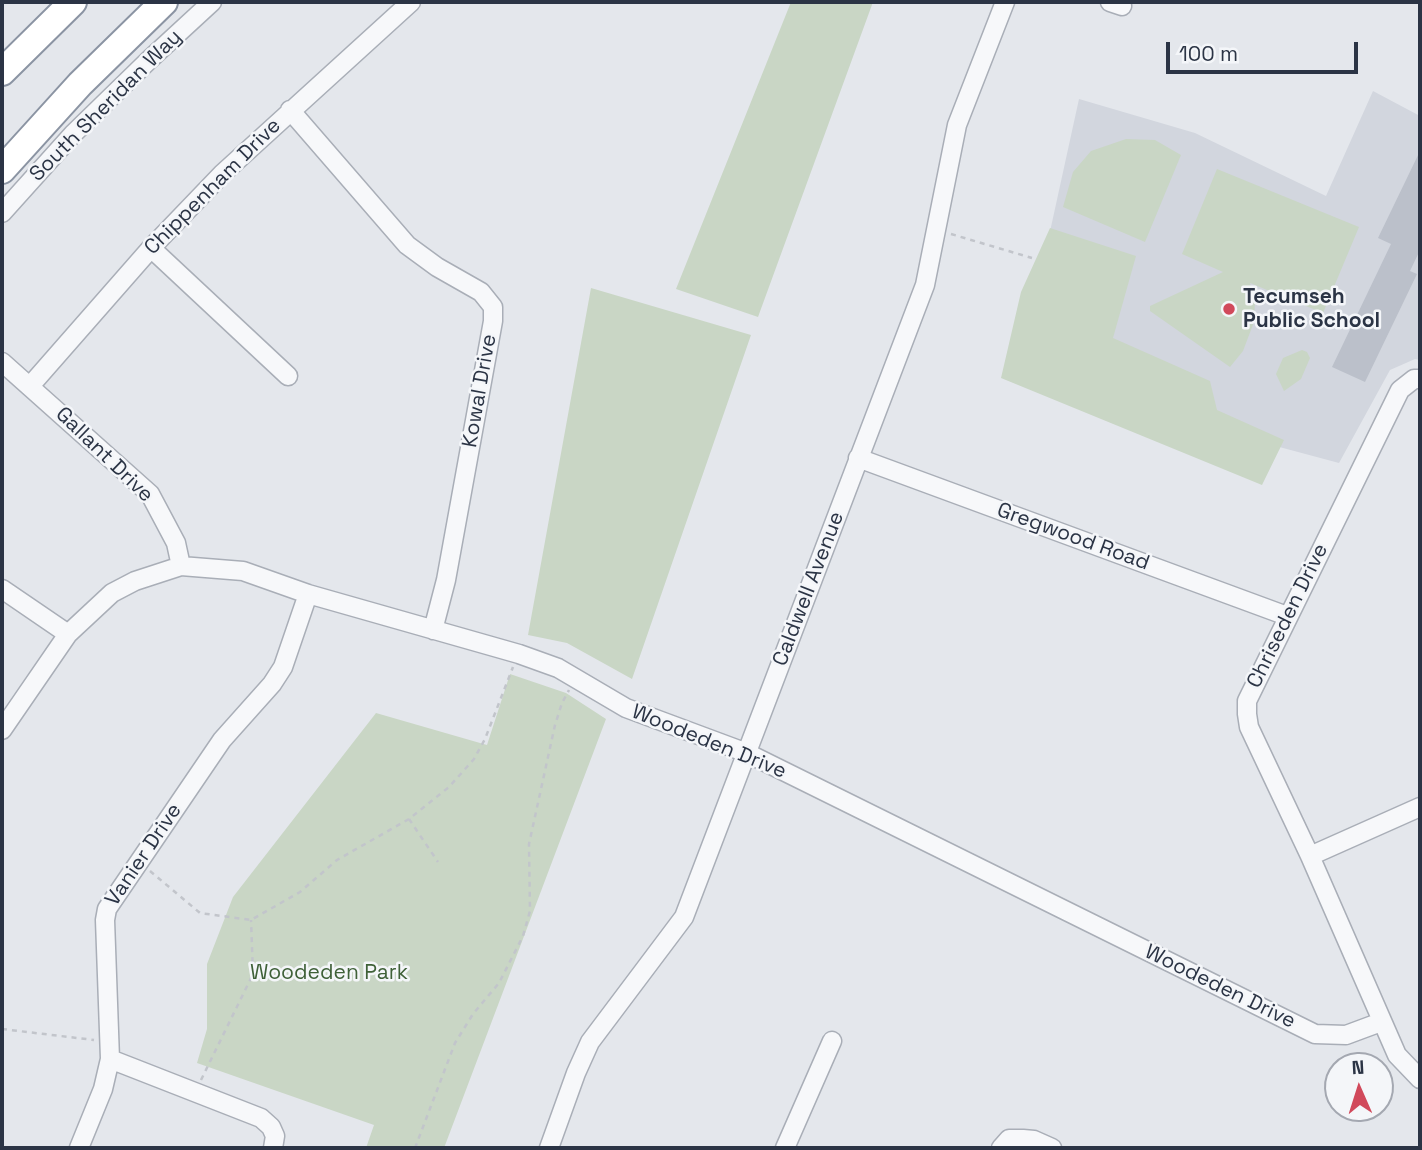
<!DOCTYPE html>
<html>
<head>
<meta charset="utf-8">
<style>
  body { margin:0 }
  #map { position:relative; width:1422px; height:1150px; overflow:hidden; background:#e4e7ec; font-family:"Space Grotesk",sans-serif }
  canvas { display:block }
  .frame { position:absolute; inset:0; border:4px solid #2b3445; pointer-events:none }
  .north { position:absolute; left:1324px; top:1052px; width:70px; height:70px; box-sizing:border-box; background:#f4f6f9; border:2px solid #a4a8b1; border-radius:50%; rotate:357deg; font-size:19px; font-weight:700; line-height:28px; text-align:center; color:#2b3445 }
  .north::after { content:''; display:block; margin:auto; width:24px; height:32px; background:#d1495b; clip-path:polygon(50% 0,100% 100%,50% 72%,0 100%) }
  .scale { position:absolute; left:1166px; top:42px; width:192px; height:32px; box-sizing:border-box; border:4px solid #2b3445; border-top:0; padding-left:9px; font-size:21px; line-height:24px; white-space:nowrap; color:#2b3445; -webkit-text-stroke:5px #f4f6f9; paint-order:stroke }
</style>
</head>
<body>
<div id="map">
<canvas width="1422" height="1150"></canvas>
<div class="frame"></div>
<div class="north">N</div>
<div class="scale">100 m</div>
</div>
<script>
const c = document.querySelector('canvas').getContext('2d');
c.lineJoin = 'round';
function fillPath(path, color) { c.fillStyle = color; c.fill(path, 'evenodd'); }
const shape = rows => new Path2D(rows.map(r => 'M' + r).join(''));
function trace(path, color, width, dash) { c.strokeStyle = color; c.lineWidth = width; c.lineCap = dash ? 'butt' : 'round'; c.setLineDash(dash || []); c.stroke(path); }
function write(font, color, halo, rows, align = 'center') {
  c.font = font + ' "Space Grotesk",sans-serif'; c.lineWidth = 5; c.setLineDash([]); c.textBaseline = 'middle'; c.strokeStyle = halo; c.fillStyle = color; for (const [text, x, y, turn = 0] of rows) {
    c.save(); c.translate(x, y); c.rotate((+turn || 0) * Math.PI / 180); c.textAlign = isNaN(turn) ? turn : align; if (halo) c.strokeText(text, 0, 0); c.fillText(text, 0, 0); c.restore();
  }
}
fillPath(shape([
  [1373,91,1420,116,1420,360,1415,359,1390,370,1339,463,1026,379,1044,259,1079,99,1195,133,1326,196]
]), '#d2d6de');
fillPath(shape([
  [791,2,873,2,758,317,676,289],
  [1126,139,1155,140,1181,155,1145,242,1063,207,1073,172,1091,151],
  [1217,169,1359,227,1323,313,1250,283,1255,302,1254,322,1243,351,1230,367,1150,311,1150,306,1223,272,1182,254],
  [1050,228,1136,256,1113,338,1210,381,1217,410,1284,440,1262,485,1001,378,1021,292],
  [591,288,751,335,632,679,567,643,528,635],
  [1302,350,1307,352,1310,358,1301,379,1284,391,1276,374,1283,358],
  [510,674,566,693,606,719,444,1148,366,1148,374,1125,197,1063,207,1029,207,964,233,897,376,713,487,745]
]), '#c9d6c5');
fillPath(shape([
  [1420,151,1420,250,1410,271,1417,274,1365,382,1332,367,1391,244,1378,238]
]), '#bbc0ca');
const minor = shape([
  [1110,2,1122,6],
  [290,110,407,245,437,267,481,292,493,307,493,321,446,580,433,630],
  [2,213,73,134,149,60,212,2],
  [151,248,288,376],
  [2,362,150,494,176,543,181,566],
  [1420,379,1414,379,1400,390,1247,701,1247,714,1249,727,1310,856,1397,1055,1420,1079],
  [30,386,151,248,222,174,411,2],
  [858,458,1287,616],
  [2,589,68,634],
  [2,730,68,634,112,593,135,581,181,566,243,571,308,594,519,654,558,668,626,708,747,753,1315,1034,1346,1035,1381,1022],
  [1310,856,1420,807],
  [110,1059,261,1118,271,1127,275,1136,273,1148],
  [79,1148,103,1089,110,1059,105,920,107,909,222,740,272,684,283,667,308,594],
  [549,1148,576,1073,590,1042,684,917,925,285,957,125,1005,2],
  [785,1148,832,1041],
  [1001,1148,1009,1139,1023,1139,1034,1140,1052,1148]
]);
const highway = shape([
  [2,72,73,2],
  [2,170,80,84,164,2]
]);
trace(minor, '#a9aeb7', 21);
trace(highway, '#8b94a3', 30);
trace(shape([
  [1420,132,1420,140],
  [951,234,1032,258],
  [409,819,438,862],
  [150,871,200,913,251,920,300,892,337,860,409,819,449,787,474,759,485,739,513,667],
  [2,1029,94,1040],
  [201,1080,253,974,251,920],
  [415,1148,455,1043,473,1014,499,983,523,936,530,911,529,844,555,725,562,703,569,690]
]), '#c2c5cb', 2.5, [5, 5]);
trace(minor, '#f7f8fa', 18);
trace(highway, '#fff', 26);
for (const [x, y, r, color] of [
  [1229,309,7,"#d1495b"]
]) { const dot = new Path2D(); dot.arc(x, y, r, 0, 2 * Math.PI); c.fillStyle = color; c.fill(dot); trace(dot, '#f4f6f9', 2.5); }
write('21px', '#2b3445', '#f4f6f9', [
  ["South Sheridan Way",106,106,-45],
  ["Chippenham Drive",213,187,-45],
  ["Kowal Drive",480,391,-80],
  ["Gallant Drive",104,455,44],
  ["Gregwood Road",1073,537,20],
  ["Caldwell Avenue",809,589,-69],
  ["Chriseden Drive",1288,616,-64],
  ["Woodeden Drive",709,742,22],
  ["Vanier Drive",144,855,-56],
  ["Woodeden Drive",1220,987,26]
]);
write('bold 21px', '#2b3445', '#f4f6f9', [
  ["Tecumseh",1243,297],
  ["Public School",1243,321]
], 'left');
write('21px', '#3f6138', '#f4f6f9', [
  ["Woodeden Park",329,973]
]);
</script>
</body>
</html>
